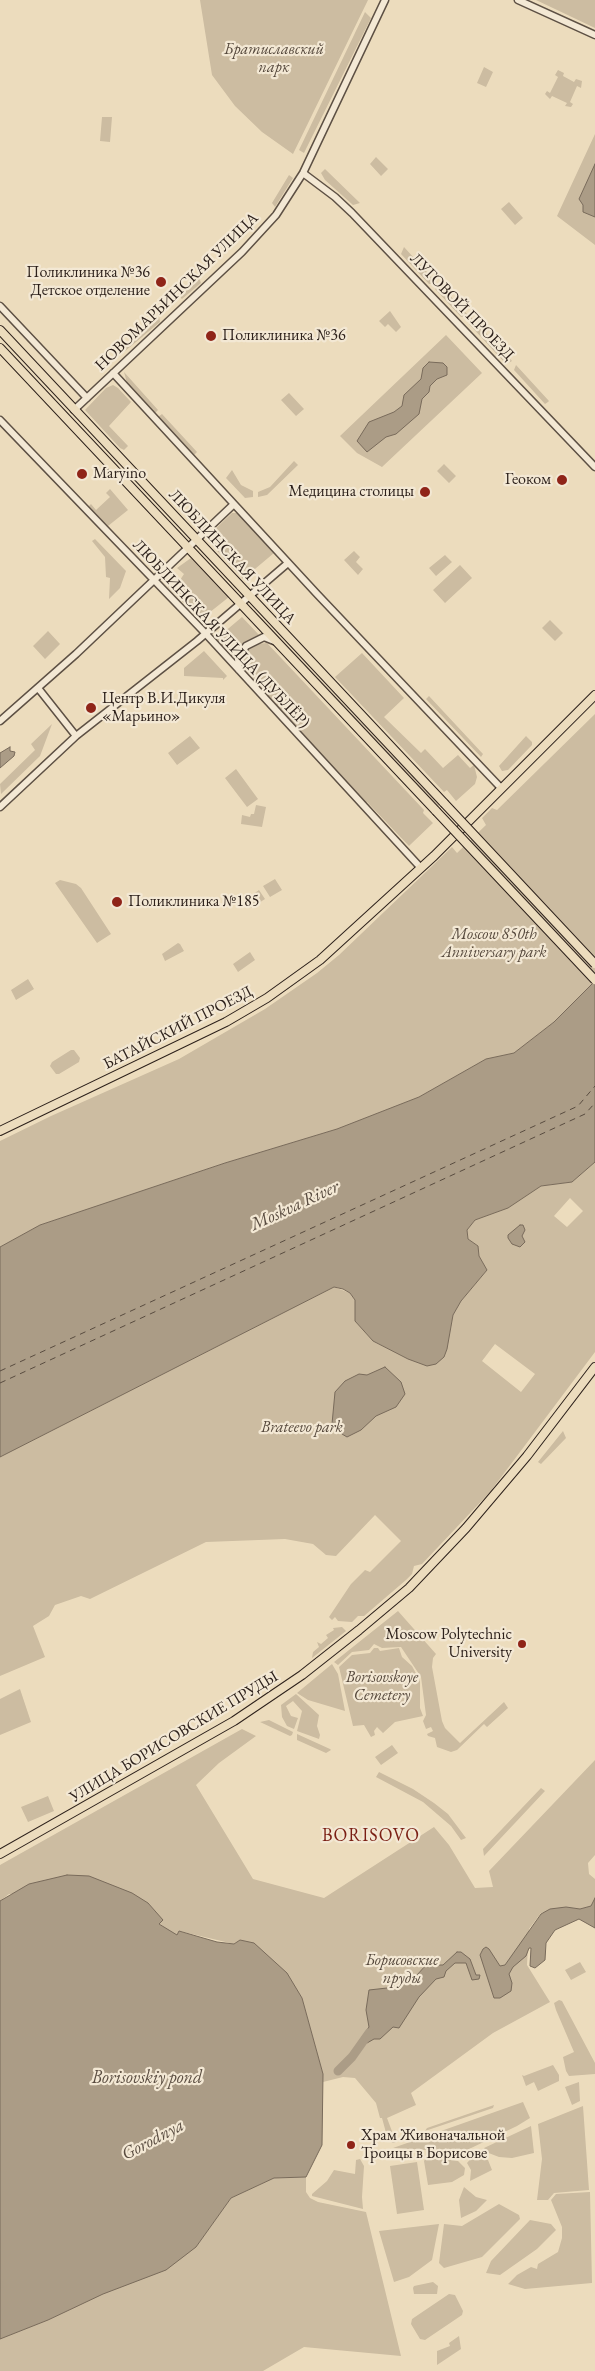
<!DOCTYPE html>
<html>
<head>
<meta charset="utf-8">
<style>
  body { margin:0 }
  canvas { display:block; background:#ecdcbd }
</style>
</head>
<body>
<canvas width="595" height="2371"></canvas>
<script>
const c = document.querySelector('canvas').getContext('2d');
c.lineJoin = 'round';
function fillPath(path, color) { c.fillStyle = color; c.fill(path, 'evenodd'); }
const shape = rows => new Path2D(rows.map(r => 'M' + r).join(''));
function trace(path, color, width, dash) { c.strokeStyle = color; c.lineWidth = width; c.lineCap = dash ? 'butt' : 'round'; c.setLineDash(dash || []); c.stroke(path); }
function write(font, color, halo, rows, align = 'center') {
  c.font = font + ' "EB Garamond",serif'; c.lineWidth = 4.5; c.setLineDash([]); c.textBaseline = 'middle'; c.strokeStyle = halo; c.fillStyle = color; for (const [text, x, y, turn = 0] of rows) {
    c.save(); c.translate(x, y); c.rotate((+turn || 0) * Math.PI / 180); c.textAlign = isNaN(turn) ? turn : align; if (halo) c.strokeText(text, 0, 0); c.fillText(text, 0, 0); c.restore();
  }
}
fillPath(shape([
  [200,0,368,0,293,154,262,132,235,106,212,75],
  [536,0,595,0,595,28],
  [365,12,371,18,304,153,299,150],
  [484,67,493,72,486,87,477,83],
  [558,70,564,73,563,76,574,82,576,79,582,81,581,88,577,86,570,102,573,104,571,107,565,106,567,103,552,96,550,99,545,94,547,91,550,93,558,77,555,75],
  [102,117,112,117,110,142,100,141],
  [595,134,595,245,557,216],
  [376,157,388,169,381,176,370,164],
  [325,169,360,203,353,205,325,180,321,173],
  [289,175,293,178,275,207,272,203],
  [509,202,523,218,515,225,501,209],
  [404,247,436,282,434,284,429,284,401,254],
  [199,277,201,283,182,299,179,296],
  [439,284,467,314,466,316,461,317,435,289],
  [390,311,401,327,396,332,388,324,385,327,379,321],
  [159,316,160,322,124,352,128,343],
  [471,317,512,361,506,364,469,324],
  [446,335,482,373,382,467,357,453,340,436],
  [516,365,549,401,548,402,545,404,514,370],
  [124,372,158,410,155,413,127,383],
  [113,385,118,388,131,402,109,426,128,446,124,450,120,448,85,410,106,388],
  [289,393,304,409,296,416,281,400],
  [162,414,197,452,194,455,158,417],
  [294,461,298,465,267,495,258,497,258,492,270,487],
  [444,464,456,476,449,483,437,471],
  [232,470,241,485,253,491,253,497,245,498,226,478],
  [110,489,128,510,108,526,88,507,91,504,96,510,110,497,106,493],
  [232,513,238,513,274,553,243,579,209,542,209,535],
  [95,539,126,571,120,588,109,599,110,578,106,577,105,557,92,541],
  [354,551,360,557,356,562,363,569,358,575,344,560],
  [445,555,452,562,436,576,429,568],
  [191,558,229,597,200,620,168,587,173,581,180,580,184,574,177,568],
  [460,565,472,578,445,603,433,590],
  [254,610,439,805,439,807,254,613],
  [242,617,260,636,249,640,240,648,234,659,216,639],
  [550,620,563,633,555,641,542,628],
  [48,631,60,644,45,659,33,646],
  [267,643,424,810,423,813,433,823,411,844,409,846,367,802,365,803,241,668,243,655,246,650,256,644],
  [204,651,227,676,223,680,223,678,184,676,184,668],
  [362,653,404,698,384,717,421,753,425,749,443,768,458,755,470,768,474,765,477,777,475,784,456,801,447,790,444,792,335,677],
  [429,696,483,754,481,757,426,699],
  [595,714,595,981,554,1022,514,1053,486,1059,419,1097,394,1107,337,1129,225,1163,40,1225,0,1247,0,1141,51,1116,179,1059,265,1009,317,973,339,955,452,847,457,853,486,825,482,818,492,808,497,810],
  [52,724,40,756,1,794,0,784,35,750,31,744],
  [190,736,200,748,177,765,168,753],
  [526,736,532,742,532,745,508,770,502,771,499,766],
  [236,769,258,799,247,807,225,778],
  [256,805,266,807,262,827,241,824,242,815,250,817,251,814,254,814],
  [275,879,282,890,270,897,263,886],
  [60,880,76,884,81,888,111,934,97,943,55,883],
  [259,890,265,899,251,908,245,900],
  [178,943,180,944,184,951,165,961,162,954],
  [250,952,255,960,238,972,233,964],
  [28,979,34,989,16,1000,11,990],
  [71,1050,74,1050,80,1058,79,1062,59,1074,56,1074,50,1066,52,1062],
  [595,1162,595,1352,490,1492,422,1564,414,1566,412,1574,406,1580,364,1616,358,1616,352,1622,338,1621,335,1617,332,1620,329,1617,351,1584,365,1570,370,1572,401,1541,375,1515,336,1556,326,1555,313,1544,285,1539,206,1542,90,1599,81,1596,55,1605,49,1616,33,1626,45,1657,0,1676,0,1457,334,1287,350,1293,355,1300,355,1321,373,1341,408,1359,444,1357,453,1315,461,1301,487,1270,479,1256,478,1246,468,1239,467,1230,475,1220,508,1208,541,1186,572,1182],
  [570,1198,583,1211,567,1227,554,1216],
  [495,1344,535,1374,521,1392,482,1361],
  [563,1431,566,1438,541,1464,538,1462],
  [398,1611,436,1654,433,1658,432,1667,442,1721,445,1728,460,1743,504,1702,508,1708,487,1727,484,1724,457,1750,451,1752,437,1747,435,1738,428,1736,427,1734,433,1731,431,1727,426,1729,423,1721,426,1715,421,1677,401,1647,382,1648,374,1644,369,1650,352,1652,338,1665,334,1662],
  [342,1627,346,1631,312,1658,313,1652,319,1647,317,1642,321,1644,328,1638,326,1635,334,1630,333,1628],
  [374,1648,378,1648,380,1651,399,1648,402,1657,412,1666,420,1681,420,1708,423,1716,395,1722,383,1733,377,1727,374,1731,375,1735,371,1737,364,1725,353,1726,339,1667,352,1655,370,1653],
  [332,1664,338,1674,345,1711,308,1700,297,1693],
  [20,1689,31,1722,0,1735,0,1699],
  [296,1694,319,1715,317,1726,320,1735,319,1739,297,1731,302,1711,293,1701,286,1706,291,1716,298,1718,294,1729,287,1726,282,1717,281,1705],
  [269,1720,293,1732,292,1735,290,1736,260,1722],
  [242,1729,256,1736,219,1763,196,1785,253,1879,324,1898,434,1827,449,1845,475,1888,493,1887,489,1871,595,1760,595,1855,588,1863,589,1874,595,1879,595,1898,591,1906,580,1909,563,1908,541,1913,529,1929,527,1965,550,2002,493,2033,411,2093,416,2105,387,2118,396,2142,393,2143,388,2140,382,2118,380,2118,376,2103,355,2078,343,2077,323,2082,323,2074,302,1998,295,1987,240,1940,234,1944,179,1931,177,1935,170,1932,159,1923,162,1920,148,1903,116,1887,9,1894,0,1901,0,1865],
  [297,1734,330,1749,331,1750,326,1753,297,1740],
  [392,1745,398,1753,381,1765,375,1757],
  [379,1772,413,1789,434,1803,448,1814,466,1838,461,1840,451,1826,423,1802,376,1777],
  [541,1788,545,1791,484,1856,483,1849],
  [48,1796,54,1811,28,1822,21,1807],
  [580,1962,586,1972,571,1980,565,1970],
  [559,2000,562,2001,595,2063,595,2074,569,2076,566,2071,563,2057,574,2052,556,2010,554,2003],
  [553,2065,559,2075,559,2081,538,2091,534,2082,526,2086,522,2075,524,2076],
  [579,2082,580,2101,572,2105,565,2087],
  [523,2102,530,2118,517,2126,467,2150,458,2152,393,2148],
  [494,2105,493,2108,425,2131,427,2128],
  [583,2106,589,2190,554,2193,548,2200,537,2200,542,2159,538,2124],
  [531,2126,534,2153,512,2158,499,2157,486,2152,484,2148],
  [474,2155,488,2160,492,2170,470,2181,471,2170,467,2163],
  [427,2156,458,2161,465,2168,464,2175,452,2182,428,2185,424,2161],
  [360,2159,364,2166,362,2197,363,2209,312,2196,312,2194,327,2181,334,2170,355,2174,356,2160],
  [417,2162,424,2210,397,2214,390,2166],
  [306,2177,306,2192,310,2198,318,2202,366,2212,401,2356,304,2347,263,2371,0,2371,0,2339,48,2320,196,2247,231,2198,274,2178],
  [464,2187,476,2197,487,2200,476,2211,461,2218,459,2200],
  [590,2192,592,2283,525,2289,508,2284,517,2275,531,2267,537,2269,538,2264,558,2252,562,2238,562,2227,551,2200,556,2194],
  [499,2204,519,2215,520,2219,482,2257,444,2268,439,2263,444,2224,462,2226],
  [530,2220,551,2224,556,2230,537,2249,500,2275,486,2273,491,2261],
  [439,2224,432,2260,409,2277,394,2282,379,2231],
  [433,2282,438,2286,437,2294,414,2294,413,2288,414,2286],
  [449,2294,455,2295,463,2311,462,2315,425,2340,420,2339,411,2324,412,2319],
  [459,2336,461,2349,437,2365,437,2351,450,2346,449,2343]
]), '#ccbca1');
const water = shape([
  [595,164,595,217,583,212,583,205,579,199,595,164],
  [429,362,443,363,447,367,447,375,437,379,430,386,429,392,422,399,419,414,396,434,386,437,367,452,357,441,369,422,394,412,402,406,404,395,421,379,423,368,429,362],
  [10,747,10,751,15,752,14,756,0,768,0,753,10,747],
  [595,981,595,1162,572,1182,541,1186,508,1208,475,1220,467,1230,468,1239,478,1246,479,1256,487,1270,461,1301,453,1315,447,1349,444,1357,436,1364,427,1366,408,1359,373,1341,355,1321,355,1300,350,1293,343,1289,334,1287,0,1457,0,1247,40,1225,225,1163,337,1129,419,1097,486,1059,514,1053,554,1022,595,981],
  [520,1225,523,1225,525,1230,522,1236,525,1242,520,1247,512,1244,508,1238,508,1235,520,1225],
  [385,1367,401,1382,405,1394,396,1407,376,1416,361,1430,347,1437,342,1434,332,1424,335,1392,345,1381,359,1374,367,1375,385,1367],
  [67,1875,89,1876,132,1893,148,1903,163,1920,159,1924,177,1935,179,1931,217,1942,234,1944,240,1940,254,1943,287,1973,302,1998,323,2074,322,2145,306,2177,274,2178,231,2198,196,2247,166,2270,103,2294,48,2320,0,2339,0,1901,29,1884,67,1875],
  [595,1898,595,1928,579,1919,555,1930,546,1943,545,1960,535,1968,530,1966,531,1948,529,1948,526,1956,513,1967,509,1974,512,1983,511,1991,500,1998,494,1998,480,1955,483,1949,486,1947,489,1949,500,1966,505,1965,541,1914,550,1909,566,1907,580,1909,591,1906,595,1898],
  [457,1952,461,1952,470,1959,476,1975,480,1975,479,1979,472,1980,466,1963,455,1963,446,1971,444,1977,436,1979,419,1997,399,2028,393,2027,380,2039,374,2039,367,2043,360,2040,369,2027,366,2010,369,1990,396,1987,417,1975,426,1965,443,1965,457,1952]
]);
fillPath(water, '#ab9c86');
trace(water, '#796b5b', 1);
trace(shape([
  [338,2071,352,2057,369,2033]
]), '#ab9c86', 9);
trace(shape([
  [0,1371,578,1106,595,1086],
  [0,1383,585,1114,595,1103]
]), '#594c40', 1, [6, 5]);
const minor = shape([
  [518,0,595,35],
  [303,173,335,197,352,213,595,467],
  [0,306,87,398],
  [113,373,317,594,501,788],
  [74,410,242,252,276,215,303,173,385,0],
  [0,420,206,634,420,867],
  [239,670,238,659,246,646,264,637,274,641],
  [38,688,76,736],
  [0,721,76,654,234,504],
  [0,807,76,736,197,641,288,563]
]);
const major = shape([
  [0,330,444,803],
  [0,348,436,811],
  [0,1131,226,1022,267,998,320,960,434,856,595,695],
  [0,1854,234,1721,302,1675,359,1630,409,1588,466,1528,527,1456,595,1367]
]);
trace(minor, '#5d5044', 9);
trace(major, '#2d211b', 10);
trace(minor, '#f3e8d4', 6);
trace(major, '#ecdcbd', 8);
const majorBridge = shape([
  [444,803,595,964],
  [436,811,595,980]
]);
trace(majorBridge, '#2d211b', 10, []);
trace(majorBridge, '#ecdcbd', 8);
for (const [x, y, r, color] of [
  [161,282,6,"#8f2418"],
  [211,336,6,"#8f2418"],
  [82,474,6,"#8f2418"],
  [562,480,6,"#8f2418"],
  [425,492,6,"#8f2418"],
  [91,708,6,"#8f2418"],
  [117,902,6,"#8f2418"],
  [522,1644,5,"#8f2418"],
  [351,2145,5,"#8f2418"]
]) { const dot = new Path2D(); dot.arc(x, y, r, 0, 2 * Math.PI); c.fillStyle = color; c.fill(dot); trace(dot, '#f3e8d4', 2); }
write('italic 16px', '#55483c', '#f3e8d4', [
  ["Братиславский",274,50],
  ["парк",274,68],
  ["Moscow 850th",494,935],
  ["Anniversary park",494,953],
  ["Brateevo park",302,1428],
  ["Borisovskoye",382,1678],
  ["Cemetery",382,1696],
  ["Борисовские",402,1961],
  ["пруды",402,1979]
]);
write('16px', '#2d211b', '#f3e8d4', [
  ["Поликлиника №36",150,273,"right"],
  ["Детское отделение",150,291,"right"],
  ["Поликлиника №36",222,336],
  ["Maryino",93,474],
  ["Геоком",551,480,"right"],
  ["Медицина столицы",414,492,"right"],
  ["Центр В.И.Дикуля",102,699],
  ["«Марьино»",102,717],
  ["Поликлиника №185",128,902],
  ["Moscow Polytechnic",512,1635,"right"],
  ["University",512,1653,"right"],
  ["Храм Живоначальной",361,2136],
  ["Троицы в Борисове",361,2154]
], 'left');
write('16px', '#2d211b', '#f3e8d4', [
  ["НОВОМАРЬИНСКАЯ УЛИЦА",177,292,-44],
  ["ЛУГОВОЙ ПРОЕЗД",462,307,46],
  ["ЛЮБЛИНСКАЯ УЛИЦА",232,557,47],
  ["ЛЮБЛИНСКАЯ УЛИЦА (ДУБЛЁР)",221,634,47],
  ["БАТАЙСКИЙ ПРОЕЗД",178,1028,-27],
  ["УЛИЦА БОРИСОВСКИЕ ПРУДЫ",174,1737,-31]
]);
write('italic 18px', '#594c40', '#f3e8d4', [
  ["Moskva River",295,1206,-25],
  ["Borisovskiy pond",147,2078],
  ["Gorodnya",153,2140,-28]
]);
c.letterSpacing = '1px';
write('18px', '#7a1f14', '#f3e8d4', [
  ["BORISOVO",371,1836]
]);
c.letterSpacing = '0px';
</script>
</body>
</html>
